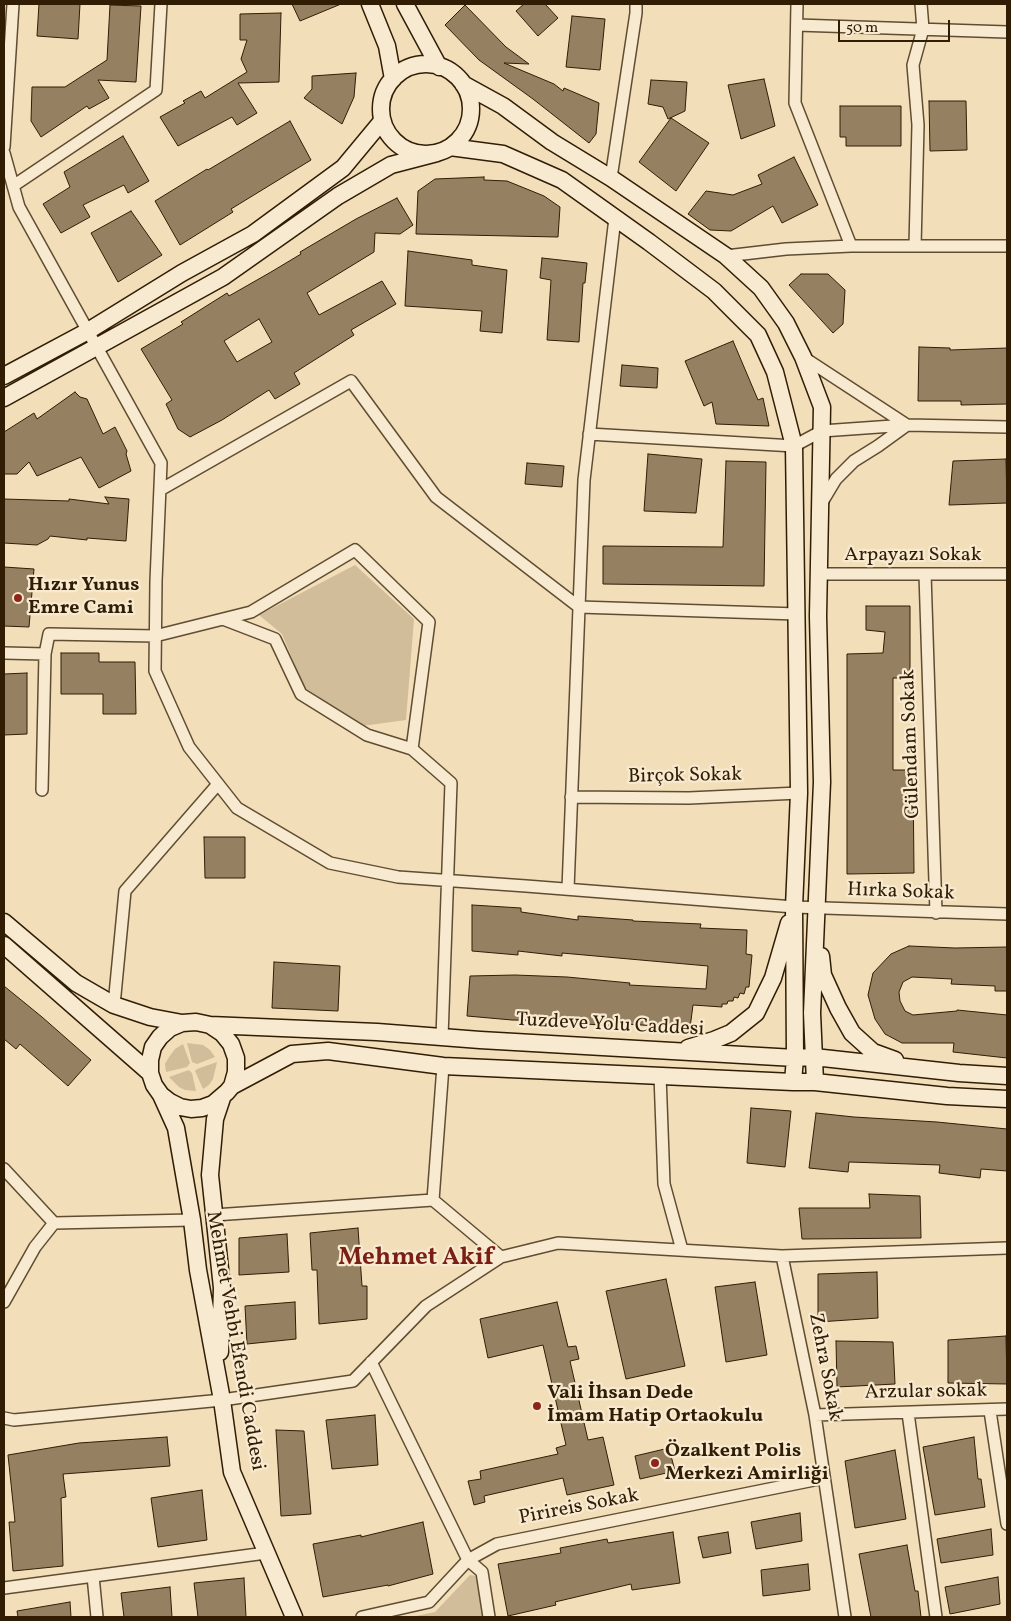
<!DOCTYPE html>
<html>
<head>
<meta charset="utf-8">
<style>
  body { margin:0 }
  #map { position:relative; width:1011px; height:1621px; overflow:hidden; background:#f2deb8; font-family:Vollkorn,serif }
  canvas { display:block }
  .frame { position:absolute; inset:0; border:5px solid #301d04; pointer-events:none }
  .scale { position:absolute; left:838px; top:20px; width:112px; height:22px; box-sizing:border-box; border:2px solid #301d04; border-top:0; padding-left:6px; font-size:15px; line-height:18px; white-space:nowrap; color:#301d04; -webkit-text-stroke:4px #f7ead1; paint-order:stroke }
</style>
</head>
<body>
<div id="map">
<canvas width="1011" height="1621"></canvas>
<div class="frame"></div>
<div class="scale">50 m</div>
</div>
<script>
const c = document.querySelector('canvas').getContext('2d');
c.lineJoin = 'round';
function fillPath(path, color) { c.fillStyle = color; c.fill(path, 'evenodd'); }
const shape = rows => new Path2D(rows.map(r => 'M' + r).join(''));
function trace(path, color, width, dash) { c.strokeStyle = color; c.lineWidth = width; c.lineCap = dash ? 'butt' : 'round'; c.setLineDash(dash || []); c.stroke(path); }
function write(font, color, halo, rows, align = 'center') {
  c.font = font + ' Vollkorn,serif'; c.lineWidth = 4.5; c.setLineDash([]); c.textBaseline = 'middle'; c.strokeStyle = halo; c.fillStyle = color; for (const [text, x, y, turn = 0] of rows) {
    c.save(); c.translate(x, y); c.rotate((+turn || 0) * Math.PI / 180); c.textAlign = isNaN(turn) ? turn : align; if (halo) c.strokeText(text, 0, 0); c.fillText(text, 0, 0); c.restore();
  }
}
fillPath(shape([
  [355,565,414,619,406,720,362,726,304,687,282,634,259,615],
  [187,1043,203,1045,210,1050,215,1057,197,1064,192,1062],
  [183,1044,190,1063,187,1067,166,1072,165,1064,169,1057,175,1049],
  [217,1062,213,1079,209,1085,203,1089,195,1071,197,1069],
  [189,1070,192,1073,196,1091,185,1090,179,1087,169,1077],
  [470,1575,476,1576,483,1617,411,1617,435,1612]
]), '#d1bd99');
const building = shape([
  [39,4,80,4,78,39,37,36,39,4],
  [292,4,341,4,300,21,292,4],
  [524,4,545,4,558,18,538,36,516,11,524,4],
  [110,5,141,6,136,82,98,80,109,98,89,109,87,106,41,137,31,121,32,87,65,87,107,60,110,5],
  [465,5,506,47,529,64,504,63,554,84,563,91,564,88,599,103,596,134,589,143,533,99,479,60,445,25,465,5],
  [281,13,279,82,238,83,257,113,237,125,232,117,178,146,160,117,185,103,183,101,201,91,205,98,247,72,241,59,247,40,240,40,240,14,281,13],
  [572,16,605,19,600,70,566,67,572,16],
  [356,73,354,97,342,124,304,98,312,89,312,76,356,73],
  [764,79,775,126,741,139,728,85,764,79],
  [651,80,687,82,685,111,668,119,663,107,648,104,651,80],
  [929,101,966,101,967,150,930,151,929,101],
  [840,106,901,106,901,146,846,146,846,137,840,137,840,106],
  [671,118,709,143,676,191,639,162,671,118],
  [290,121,311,160,231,209,233,212,180,245,155,201,207,169,208,170,290,121],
  [123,136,149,181,128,193,124,185,83,205,90,217,61,233,43,204,70,187,64,172,123,136],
  [794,157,818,205,782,223,773,206,731,231,710,230,688,214,706,191,733,195,762,184,758,175,794,157],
  [484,177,484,180,507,181,544,196,560,207,558,237,416,234,418,191,435,179,484,177],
  [397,198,413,225,400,234,375,233,374,252,307,293,319,315,382,281,396,304,351,330,354,335,294,373,300,384,275,399,269,390,222,420,190,437,178,429,166,404,172,400,141,349,183,324,181,322,227,293,229,296,271,272,301,254,300,252,356,219,397,198],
  [259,319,272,342,237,362,224,341,259,319],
  [131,211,162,255,118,282,91,233,131,211],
  [408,251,472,260,472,265,507,270,502,333,480,331,482,311,405,306,408,251],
  [542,258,587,263,585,283,583,283,579,342,547,340,551,280,540,278,542,258],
  [801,274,828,274,845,290,843,324,833,333,789,285,801,274],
  [733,341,758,400,763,398,769,426,716,424,712,402,704,406,685,361,733,341],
  [919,347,950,348,950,350,1007,348,1007,404,961,405,961,401,918,401,919,347],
  [622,365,658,368,657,388,620,386,622,365],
  [75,392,80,397,87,399,103,434,115,427,127,451,126,454,131,471,99,488,81,457,37,476,29,462,17,474,4,474,4,432,34,413,37,419,75,392],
  [648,454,702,459,696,513,644,511,648,454],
  [1006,459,1007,503,949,505,953,461,1006,459],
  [726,461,766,462,764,586,603,584,603,546,723,547,726,461],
  [527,463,564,466,562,487,525,484,527,463],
  [105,497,129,499,126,541,87,538,87,540,50,536,48,539,37,545,4,543,4,499,69,501,69,499,109,504,105,497],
  [4,567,34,569,29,627,4,626,4,567],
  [866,606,910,606,910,678,893,678,893,770,913,770,914,873,847,874,847,654,883,653,885,632,866,630,866,606],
  [61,653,99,653,99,662,135,662,136,714,103,714,103,694,61,694,61,653],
  [27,673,27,734,4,735,4,674,27,673],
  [204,837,245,837,245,878,205,878,204,837],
  [472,905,521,908,521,912,578,920,578,916,633,920,633,921,701,924,700,928,747,930,746,954,752,955,749,987,746,987,744,994,740,993,738,998,734,997,733,1001,728,1001,727,1004,722,1004,722,1007,693,1005,690,1028,625,1024,625,1027,574,1023,574,1021,512,1020,467,1016,470,976,515,975,567,977,630,983,629,985,706,989,708,966,562,953,562,956,518,951,518,955,472,951,472,905],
  [909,946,955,948,1007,947,1007,991,995,991,995,986,951,984,952,979,912,977,903,982,899,992,900,1001,905,1011,913,1015,957,1011,957,1010,1007,1015,1007,1058,953,1052,954,1043,902,1043,885,1034,875,1019,868,995,873,973,891,954,909,946],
  [274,962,340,966,338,1011,272,1008,274,962],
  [4,986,42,1017,91,1060,68,1086,20,1044,16,1049,4,1039,4,986],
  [751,1108,791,1111,785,1167,747,1163,751,1108],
  [816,1113,854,1117,937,1122,1007,1129,1007,1171,981,1169,980,1178,939,1173,940,1165,849,1162,848,1172,809,1168,816,1113],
  [869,1194,920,1196,921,1238,802,1239,799,1208,870,1208,869,1194],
  [358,1228,362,1286,367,1286,367,1319,319,1324,317,1270,312,1270,310,1233,358,1228],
  [287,1234,289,1272,239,1275,239,1238,287,1234],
  [877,1272,878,1318,818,1322,818,1274,877,1272],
  [666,1279,685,1366,626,1379,606,1291,666,1279],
  [755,1282,767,1355,726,1362,715,1287,755,1282],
  [295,1302,296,1339,247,1344,245,1306,295,1302],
  [557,1302,568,1347,576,1346,579,1359,570,1361,588,1440,603,1437,614,1485,567,1495,563,1478,484,1496,485,1502,474,1505,468,1481,481,1479,480,1471,558,1454,556,1448,566,1445,543,1345,488,1358,480,1319,557,1302],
  [1006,1336,1007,1384,948,1383,948,1340,1006,1336],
  [836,1341,893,1342,895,1384,837,1387,836,1341],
  [375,1415,378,1465,332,1469,326,1420,375,1415],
  [276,1430,304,1431,311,1514,281,1516,276,1430],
  [167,1437,170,1466,63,1474,66,1497,61,1498,63,1566,13,1571,9,1522,15,1522,8,1455,79,1443,167,1437],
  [974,1437,978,1479,981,1479,985,1507,935,1515,923,1447,974,1437],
  [669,1448,675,1471,640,1479,635,1456,669,1448],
  [895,1450,906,1519,855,1528,845,1461,895,1450],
  [202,1490,207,1540,158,1547,151,1498,202,1490],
  [800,1513,802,1541,756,1549,751,1522,800,1513],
  [423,1522,433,1574,388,1586,388,1585,323,1597,313,1544,361,1535,361,1537,423,1522],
  [991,1529,993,1555,941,1563,937,1539,991,1529],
  [673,1532,680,1583,632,1590,631,1584,555,1602,556,1605,508,1616,498,1564,561,1553,560,1548,607,1539,608,1543,673,1532],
  [728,1532,731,1553,703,1558,698,1537,728,1532],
  [907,1545,915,1591,918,1591,921,1617,871,1617,859,1554,907,1545],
  [808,1564,810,1590,763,1596,761,1570,808,1564],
  [998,1577,1000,1604,950,1614,945,1587,998,1577],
  [244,1578,246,1617,198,1617,194,1583,244,1578],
  [170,1587,172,1617,124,1617,121,1593,170,1587],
  [70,1602,71,1617,18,1617,17,1611,70,1602]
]);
fillPath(building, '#958162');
trace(building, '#301d04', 1);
const street = shape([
  [797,4,795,103,851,246],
  [797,25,1007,32],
  [4,147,13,4],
  [4,153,19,207,161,463,156,581,155,671,189,747,237,808,330,863,398,877,526,886,794,907,1007,914],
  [611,178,636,13,636,4],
  [13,186,156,90,161,4],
  [915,246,918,125,913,65,923,29,921,4],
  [726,256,786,249,851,246,1007,246],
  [803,357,907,425,878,446,854,461,836,479,821,504],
  [589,434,794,446,822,431,907,425,1007,427],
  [160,490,351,381,436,497,579,607,797,614],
  [819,574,1007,574],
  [925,574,936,913],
  [223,619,275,639,301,694,367,735,412,749],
  [4,653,45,654],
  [42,790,45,654,49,634,155,636,251,612,355,550,429,622,412,749,451,783,442,1037],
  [571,797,689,798,799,793],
  [568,889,584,480,615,218],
  [114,1005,125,891,218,784],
  [660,1075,664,1184,682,1250],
  [4,1169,54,1223,192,1220],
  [433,1200,443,1066],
  [214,1215,433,1200,501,1257],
  [782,1256,1007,1248],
  [4,1302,35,1247,54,1223],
  [371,1362,468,1560,482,1572,489,1617],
  [990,1411,1007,1524],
  [908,1413,936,1617],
  [815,1415,1007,1409],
  [4,1418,14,1420,222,1400,353,1381,426,1306,501,1257,558,1243,782,1256,815,1415,845,1617],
  [93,1576,97,1617],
  [4,1588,266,1553],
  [362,1617,429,1602,468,1560,497,1544,824,1478]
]);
const secondary = shape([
  [370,4,387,46,393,79],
  [405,4,439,67],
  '381 109a45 45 0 1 1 90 0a45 45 0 1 1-90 0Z',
  [463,84,503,106,552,142,611,178,726,256,761,288,786,323,803,357,822,407,818,616,822,782,812,1013,815,1082],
  [450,147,503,154,562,180,649,242,714,291,758,335,775,372,794,446,799,793,794,907,795,1058,793,1082],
  [4,376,88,331,182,273,253,234,343,168,382,121],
  [4,398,223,277,338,196,391,165,437,153],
  [4,922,76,983,114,1005,150,1017,182,1023,196,1022,210,1025,222,1033,231,1044,236,1058,236,1072,232,1086,227,1092,213,1104,202,1108,191,1109,180,1107,170,1102,161,1095,154,1085,150,1073,150,1060,153,1047,160,1037,170,1028,182,1023],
  [4,945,150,1073],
  [821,956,823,975,838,1008,852,1033,873,1052,895,1060],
  [210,1025,377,1032,480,1040,795,1058,814,1057,959,1073,1007,1076],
  [688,1048,714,1040,731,1033,756,1013,773,978,789,923],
  [232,1086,292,1054,328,1051,443,1066,793,1082,815,1082,947,1096,1007,1099],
  [161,1095,176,1128,192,1220,198,1270,222,1400,232,1472,294,1617],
  [220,1352,222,1288,210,1175,215,1119,222,1098]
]);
trace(street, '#604d31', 14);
trace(secondary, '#301d04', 19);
trace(street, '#f7ead1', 11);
trace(secondary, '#f7ead1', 16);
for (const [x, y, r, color] of [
  [18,598,5,"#8f2418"],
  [537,1406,5,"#8f2418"],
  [655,1463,5,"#8f2418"]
]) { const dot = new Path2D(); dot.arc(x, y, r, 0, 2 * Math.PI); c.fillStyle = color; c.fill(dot); trace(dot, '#f7ead1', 2); }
write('20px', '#301d04', '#f7ead1', [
  ["Arpayazı Sokak",913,556],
  ["Gülendam Sokak",912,744,-92],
  ["Birçok Sokak",685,777,-1],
  ["Hırka Sokak",901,893,2],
  ["Tuzdeve Yolu Caddesi",610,1026,3],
  ["Mehmet Vehbi Efendi Caddesi",234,1341,80],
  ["Zehra Sokak",824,1367,79],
  ["Arzular sokak",926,1393,-1],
  ["Pirireis Sokak",579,1508,-11]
]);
write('bold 20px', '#301d04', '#f7ead1', [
  ["Hızır Yunus",28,586],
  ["Emre Cami",28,609],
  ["Vali İhsan Dede",547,1394],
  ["İmam Hatip Ortaokulu",547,1417],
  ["Özalkent Polis",665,1452],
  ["Merkezi Amirliği",665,1475]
], 'left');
write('bold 25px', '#7a1f14', '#f7ead1', [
  ["Mehmet Akif",416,1259]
]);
</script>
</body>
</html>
